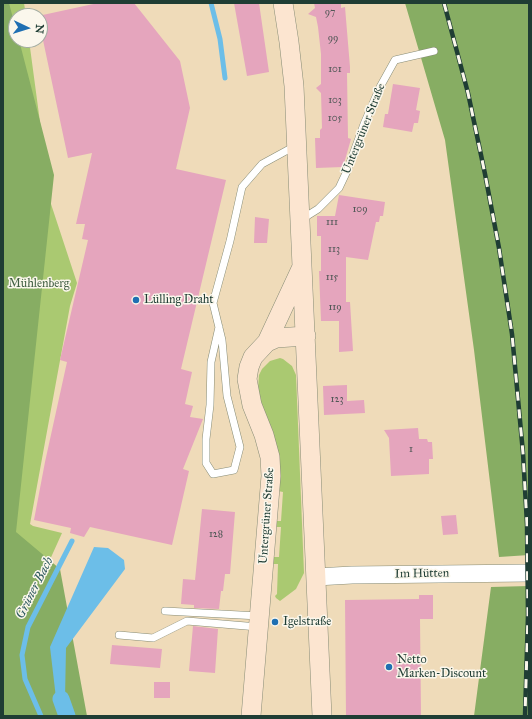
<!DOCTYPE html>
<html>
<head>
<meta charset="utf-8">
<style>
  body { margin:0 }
  #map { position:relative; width:532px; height:719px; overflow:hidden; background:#efdbb9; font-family:"IM FELL Great Primer",serif }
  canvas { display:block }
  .frame { position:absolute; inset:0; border:4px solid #1f3d34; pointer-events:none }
  .north { position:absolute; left:8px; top:8px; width:40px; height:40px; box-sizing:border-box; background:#fbf7ec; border:1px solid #a3ada2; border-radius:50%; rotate:94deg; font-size:11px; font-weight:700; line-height:16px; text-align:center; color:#1f3d34 }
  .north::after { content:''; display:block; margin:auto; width:14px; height:18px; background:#1f6fb2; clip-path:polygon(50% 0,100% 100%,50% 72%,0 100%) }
</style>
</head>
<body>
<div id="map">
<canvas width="532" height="719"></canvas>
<div class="frame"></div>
<div class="north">N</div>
</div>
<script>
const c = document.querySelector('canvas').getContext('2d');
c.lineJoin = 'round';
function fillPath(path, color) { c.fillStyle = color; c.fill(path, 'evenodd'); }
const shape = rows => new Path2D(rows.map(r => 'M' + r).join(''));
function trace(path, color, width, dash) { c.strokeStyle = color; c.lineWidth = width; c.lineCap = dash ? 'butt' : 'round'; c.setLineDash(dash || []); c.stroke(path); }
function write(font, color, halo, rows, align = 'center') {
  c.font = font + ' "IM FELL Great Primer",serif'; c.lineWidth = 3; c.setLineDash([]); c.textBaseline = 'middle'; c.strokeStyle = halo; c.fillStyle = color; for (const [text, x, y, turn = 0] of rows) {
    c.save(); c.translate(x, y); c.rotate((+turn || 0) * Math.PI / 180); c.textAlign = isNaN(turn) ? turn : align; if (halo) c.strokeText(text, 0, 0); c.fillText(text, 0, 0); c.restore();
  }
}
fillPath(shape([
  [3,3,24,3,26,16,16,16,16,40,29,40,51,204,77,283,70,306,30,524,33,526,62,533,34,595,3,716],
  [280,358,283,359,292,366,296,375,304,573,296,589,280,601,276,598,275,596,277,594,278,564,273,564,273,557,279,557,281,527,276,527,276,521,281,521,283,492,278,491,263,410,258,388,259,375,262,369,270,361]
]), '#aac971');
fillPath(shape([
  [3,3,9,3,16,30,16,40,19,40,54,175,16,532,60,569,87,716,3,716],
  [405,3,529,3,529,555,499,557,474,350,445,140],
  [529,586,529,716,474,716,491,587]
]), '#87ad63');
fillPath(shape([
  [94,547,108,548,124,560,125,569,66,648,65,699,56,698,50,647]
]), '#6cbee8');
trace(shape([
  [211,3,220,39,225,78],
  [41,716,25,679,22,655,28,627,72,541]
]), '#6cbee8', 5);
trace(shape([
  [61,699,67,716]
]), '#6cbee8', 17);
fillPath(shape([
  [98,3,134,3,180,61,190,108,176,169,226,180,181,369,192,372,185,404,193,406,190,417,203,419,183,469,189,471,172,545,90,527,84,537,70,533,71,528,34,520,45,462,67,362,60,360,88,240,82,239,85,224,76,224,92,153,68,158,40,26,40,16,38,16],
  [234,3,259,3,269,72,247,76],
  [314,3,341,3,341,8,345,7,350,67,350,73,347,73,348,138,351,139,343,167,316,168,315,138,320,138,320,130,322,128,321,93,316,88,321,84,321,54,318,27,316,17,308,14,315,8],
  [393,84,420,88,416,110,420,111,418,123,414,123,412,132,383,127,385,114,388,114],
  [339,195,385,202,383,216,380,216,379,222,376,222,368,260,346,257,346,302,350,302,353,351,339,352,339,321,321,321,319,271,321,271,321,236,317,236,317,216,335,216],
  [255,217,269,219,267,243,254,243],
  [347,385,347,401,364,400,365,413,324,415,323,386],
  [418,428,419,439,427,439,428,442,432,442,433,459,429,459,429,474,391,476,389,438,384,430],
  [202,509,235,512,230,574,225,574,223,591,221,591,219,609,194,608,194,605,181,604,183,579,195,580],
  [456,515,458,534,443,535,441,516],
  [419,595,433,595,433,619,420,619,421,716,346,716,345,600,419,599],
  [193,626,218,629,215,673,189,671],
  [112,645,162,649,160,668,110,664],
  [154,682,170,682,170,698,154,698]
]), '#e5a5bd');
const service = shape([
  [302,219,318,209,339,188,347,171,364,124,380,87,395,60,434,51],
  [219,327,211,362,210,405,206,439,206,463,213,474,234,470,240,447,227,396,222,340,213,303,230,241,242,187,262,164,295,146],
  [165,611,259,616],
  [119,635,153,638,187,621,258,627]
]);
const tertiary = shape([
  [316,577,352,575,529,573]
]);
const secondary = shape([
  [283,3,289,42,294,86,322,716],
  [267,342,301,269],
  [251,716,271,476,270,457,264,435,252,405,247,379,249,367,253,357,267,342,276,338,306,336]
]);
trace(service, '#878c76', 8);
trace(tertiary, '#878c76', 18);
trace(secondary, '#878c76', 20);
trace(service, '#fff', 7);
trace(tertiary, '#fff', 17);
trace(secondary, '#fce5d0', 19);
const rail = shape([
  [444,3,468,93,485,174,499,248,512,334,523,453,527,524,528,615,525,716]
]);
trace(rail, '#1f3d34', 4.5);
trace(rail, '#fbf7ec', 3, [9]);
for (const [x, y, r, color] of [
  [136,300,4,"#1f6fb2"],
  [275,622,4,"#1f6fb2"],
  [389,667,4,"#1f6fb2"]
]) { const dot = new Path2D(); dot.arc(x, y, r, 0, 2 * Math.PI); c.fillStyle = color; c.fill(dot); trace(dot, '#fbf7ec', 1.5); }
write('10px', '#505756', null, [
  ["97",330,13],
  ["99",333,39],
  ["101",335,70],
  ["103",335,101],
  ["105",335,119],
  ["109",360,210],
  ["111",332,223],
  ["113",334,250],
  ["115",332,278],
  ["119",335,308],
  ["123",337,400],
  ["1",411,450],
  ["128",216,535]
]);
write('12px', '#1f3d34', '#fbf7ec', [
  ["Untergrüner Straße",364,129,-68],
  ["Untergrüner Straße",267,516,-86],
  ["Im Hütten",422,574,-1]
]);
write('12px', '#426043', '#fbf7ec', [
  ["Mühlenberg",39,284]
]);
write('12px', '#1f3d34', '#fbf7ec', [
  ["Lülling Draht",144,300],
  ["Igelstraße",283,622],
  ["Netto",397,660],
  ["Marken-Discount",397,674]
], 'left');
write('italic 13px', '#325d61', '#fbf7ec', [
  ["Grüner Bach",35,588,-63]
]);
</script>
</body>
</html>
